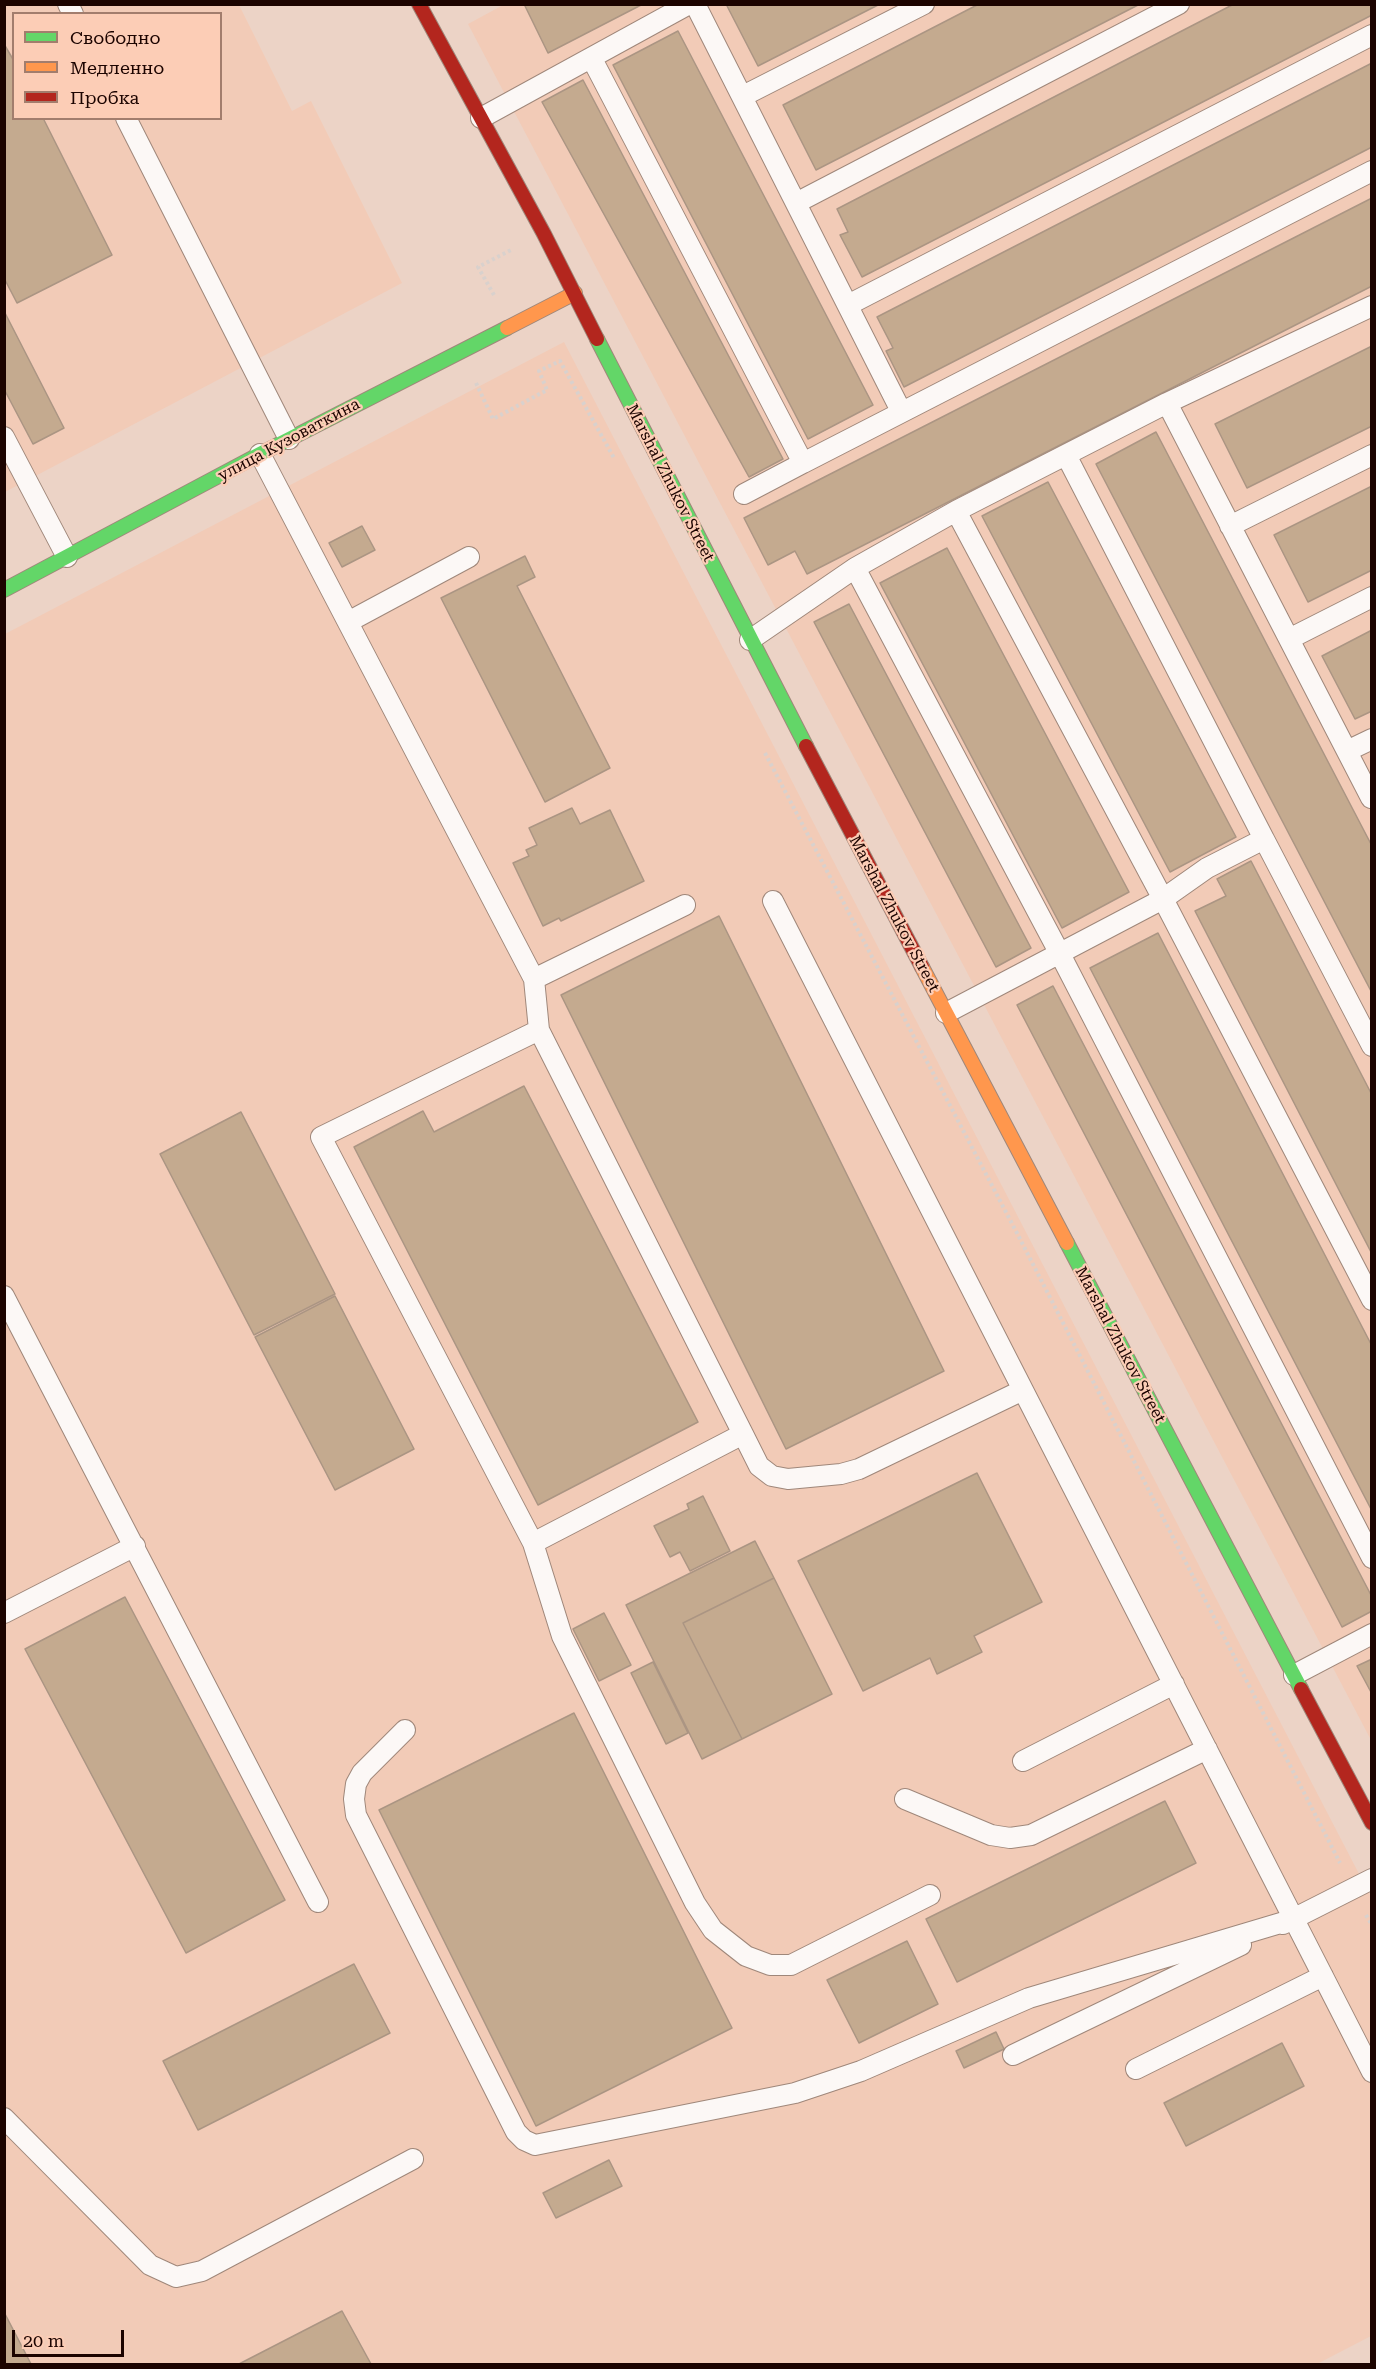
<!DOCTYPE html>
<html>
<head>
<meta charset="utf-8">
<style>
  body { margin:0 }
  #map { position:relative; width:1376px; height:2369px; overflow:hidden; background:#ecd3c6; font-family:"Roboto Serif",serif }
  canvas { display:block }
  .frame { position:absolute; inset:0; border:6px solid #1c0400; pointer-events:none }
  .legend { position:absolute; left:12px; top:12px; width:210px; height:108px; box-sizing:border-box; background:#fccdb6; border:2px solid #a27d6d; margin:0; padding:8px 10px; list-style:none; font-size:18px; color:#1c0400 }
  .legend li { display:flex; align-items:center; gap:12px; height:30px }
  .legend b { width:30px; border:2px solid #a27d6d }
  .scale { position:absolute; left:12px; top:2330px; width:112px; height:27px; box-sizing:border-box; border:3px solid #1c0400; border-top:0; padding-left:8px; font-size:18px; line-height:21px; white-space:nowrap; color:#1c0400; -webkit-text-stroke:4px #fccdb6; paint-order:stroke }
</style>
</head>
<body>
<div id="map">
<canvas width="1376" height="2369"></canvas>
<div class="frame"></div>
<ul class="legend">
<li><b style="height:8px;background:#63d668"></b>Свободно</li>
<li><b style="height:8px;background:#ff974d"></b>Медленно</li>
<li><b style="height:8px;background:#b3261e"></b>Пробка</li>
</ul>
<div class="scale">20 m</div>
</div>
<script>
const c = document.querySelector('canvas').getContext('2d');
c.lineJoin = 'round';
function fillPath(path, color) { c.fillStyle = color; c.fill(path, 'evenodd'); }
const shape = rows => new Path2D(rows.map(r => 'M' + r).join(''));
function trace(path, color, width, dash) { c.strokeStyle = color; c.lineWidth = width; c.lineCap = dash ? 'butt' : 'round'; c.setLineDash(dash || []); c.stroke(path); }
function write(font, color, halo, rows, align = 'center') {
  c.font = font + ' "Roboto Serif",serif'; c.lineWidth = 4.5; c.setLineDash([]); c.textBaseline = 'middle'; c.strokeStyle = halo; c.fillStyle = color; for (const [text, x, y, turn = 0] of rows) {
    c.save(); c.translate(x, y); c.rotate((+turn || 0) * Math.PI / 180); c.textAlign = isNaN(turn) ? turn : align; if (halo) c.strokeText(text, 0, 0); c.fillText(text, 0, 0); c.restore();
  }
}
fillPath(shape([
  [505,4,1371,5,1371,1740,468,24],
  [5,5,239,5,292,111,311,101,402,283,5,492],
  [14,14,220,14,220,118,14,118],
  [564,342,1371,1897,1371,2336,1317,2364,5,2364,5,634]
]), '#f2cbb7');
const building = shape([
  [528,4,643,4,548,53,525,6,528,4],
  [726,4,880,4,758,66,726,4],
  [979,4,1140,4,816,170,783,105,979,4],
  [1234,4,1372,4,1372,15,862,277,840,235,848,232,837,209,1234,4],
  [678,31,873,405,808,439,613,65,678,31],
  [4,44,14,61,14,118,43,118,112,255,17,303,4,278,4,44],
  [1372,63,1372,147,904,387,886,351,893,348,877,317,1372,63],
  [583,80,783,459,749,477,542,102,583,80],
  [1372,198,1372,286,807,574,795,551,768,565,744,518,1372,198],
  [4,311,64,428,33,444,4,389,4,311],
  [1372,346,1372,426,1247,488,1215,424,1372,346],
  [1156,432,1372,846,1372,993,1096,464,1156,432],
  [1048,482,1236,837,1170,872,982,516,1048,482],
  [1372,486,1372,570,1308,602,1274,535,1372,486],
  [362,526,375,550,342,567,329,543,362,526],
  [947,548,1129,892,1062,928,880,583,947,548],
  [525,556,535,577,517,586,610,768,545,802,441,598,525,556],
  [849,604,1031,948,996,967,814,622,849,604],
  [1372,630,1372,711,1355,719,1322,656,1372,630],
  [572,808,580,824,610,810,644,881,561,921,559,918,543,926,513,863,529,856,526,850,537,845,529,828,572,808],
  [1251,861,1372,1095,1372,1254,1195,911,1226,896,1217,879,1251,861],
  [719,916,944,1371,786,1449,561,995,719,916],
  [1158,933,1372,1346,1372,1511,1090,968,1158,933],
  [1053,986,1372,1597,1372,1611,1342,1627,1017,1005,1053,986],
  [524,1086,698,1422,538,1505,354,1147,423,1111,434,1132,524,1086],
  [241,1112,335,1294,254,1335,160,1154,241,1112],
  [335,1296,414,1449,335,1490,255,1337,335,1296],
  [977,1473,1042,1602,974,1636,982,1652,937,1674,930,1658,863,1691,798,1561,977,1473],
  [703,1496,730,1551,690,1571,680,1552,670,1557,654,1526,689,1509,687,1504,703,1496],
  [755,1541,774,1578,683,1623,742,1739,702,1759,626,1605,755,1541],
  [774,1578,832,1694,742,1739,683,1623,774,1578],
  [125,1597,285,1900,186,1953,25,1649,125,1597],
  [604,1613,631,1665,599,1681,573,1629,604,1613],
  [1372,1659,1372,1694,1357,1666,1372,1659],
  [653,1662,688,1733,666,1744,631,1673,653,1662],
  [574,1713,732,2028,536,2126,379,1810,574,1713],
  [1165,1801,1196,1863,957,1982,926,1919,1165,1801],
  [907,1941,938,2004,859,2043,827,1980,907,1941],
  [354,1964,390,2033,198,2130,163,2061,354,1964],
  [996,2032,1004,2049,964,2068,956,2051,996,2032],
  [1282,2043,1304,2086,1186,2146,1164,2103,1282,2043],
  [609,2160,622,2186,556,2218,543,2193,609,2160],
  [342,2311,371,2364,239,2364,342,2311],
  [4,2312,31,2364,4,2364,4,2312]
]);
fillPath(building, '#c4aa8f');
trace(building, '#ab9583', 1.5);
const lane = shape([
  [68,4,73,14],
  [695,4,901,411],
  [592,59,803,463,1372,171],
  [743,96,924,4],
  [126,118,289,439],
  [481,118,689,4],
  [796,203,1179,4],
  [848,305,1372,35],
  [1167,403,956,511,855,568,1060,954,1372,1558],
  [4,437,67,557],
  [260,454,534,979,539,1030,743,1434,533,1543],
  [1066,455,1264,839],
  [744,494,803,463],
  [956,511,1163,899,1372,1300],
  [1230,526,1372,455],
  [348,622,469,557],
  [1289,639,1372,597],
  [750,640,855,568],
  [1347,751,1372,739],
  [1371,798,1167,403,1372,306],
  [773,901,1023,1390],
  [534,979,685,905],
  [946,1013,1163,899,1207,868,1264,839,1372,1046],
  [539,1030,321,1137,533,1543,562,1636,695,1903,713,1930,746,1956,770,1965,791,1965,930,1895],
  [4,1296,318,1902],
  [743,1434,759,1466,772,1476,788,1479,841,1474,859,1469,1023,1390,1372,2072],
  [4,1613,135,1546],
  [1294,1675,1372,1634],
  [405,1730,362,1773,356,1784,354,1799,356,1815,516,2132,524,2140,535,2145,795,2093,861,2071,1029,1998,1294,1919],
  [1023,1761,1174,1684],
  [905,1799,991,1835,1010,1838,1031,1835,1207,1749],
  [1283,1924,1372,1879],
  [1013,2055,1241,1945],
  [1136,2069,1323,1976],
  [4,2118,150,2265,176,2277,202,2271,413,2159]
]);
const fast = shape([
  [597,339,806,746],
  [4,590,260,454,507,328],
  [1067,1243,1301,1689]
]);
const slow = shape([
  [507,328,575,293],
  [922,967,1067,1243]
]);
const jam = shape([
  [419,4,544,234,597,339],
  [806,746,922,967],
  [1301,1689,1372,1823]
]);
trace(lane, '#9f877a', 22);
trace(fast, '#9f877a', 16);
trace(slow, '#9f877a', 16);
trace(jam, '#9f877a', 16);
trace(shape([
  [494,295,478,267,511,250],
  [476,383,493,419,547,390,539,371,560,361,614,458],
  [765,753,1019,1237,1340,1863],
  [1366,1915,1372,1925]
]), '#d9d1cd', 4, [3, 3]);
trace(lane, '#fcf8f6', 20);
trace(fast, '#63d668', 14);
trace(slow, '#ff974d', 14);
trace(jam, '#b3261e', 14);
write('16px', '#1c0400', '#fccdb6', [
  ["улица Кузоваткина",289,440,-28],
  ["Marshal Zhukov Street",670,483,63],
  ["Marshal Zhukov Street",894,914,62],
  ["Marshal Zhukov Street",1120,1345,62]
]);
</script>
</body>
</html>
